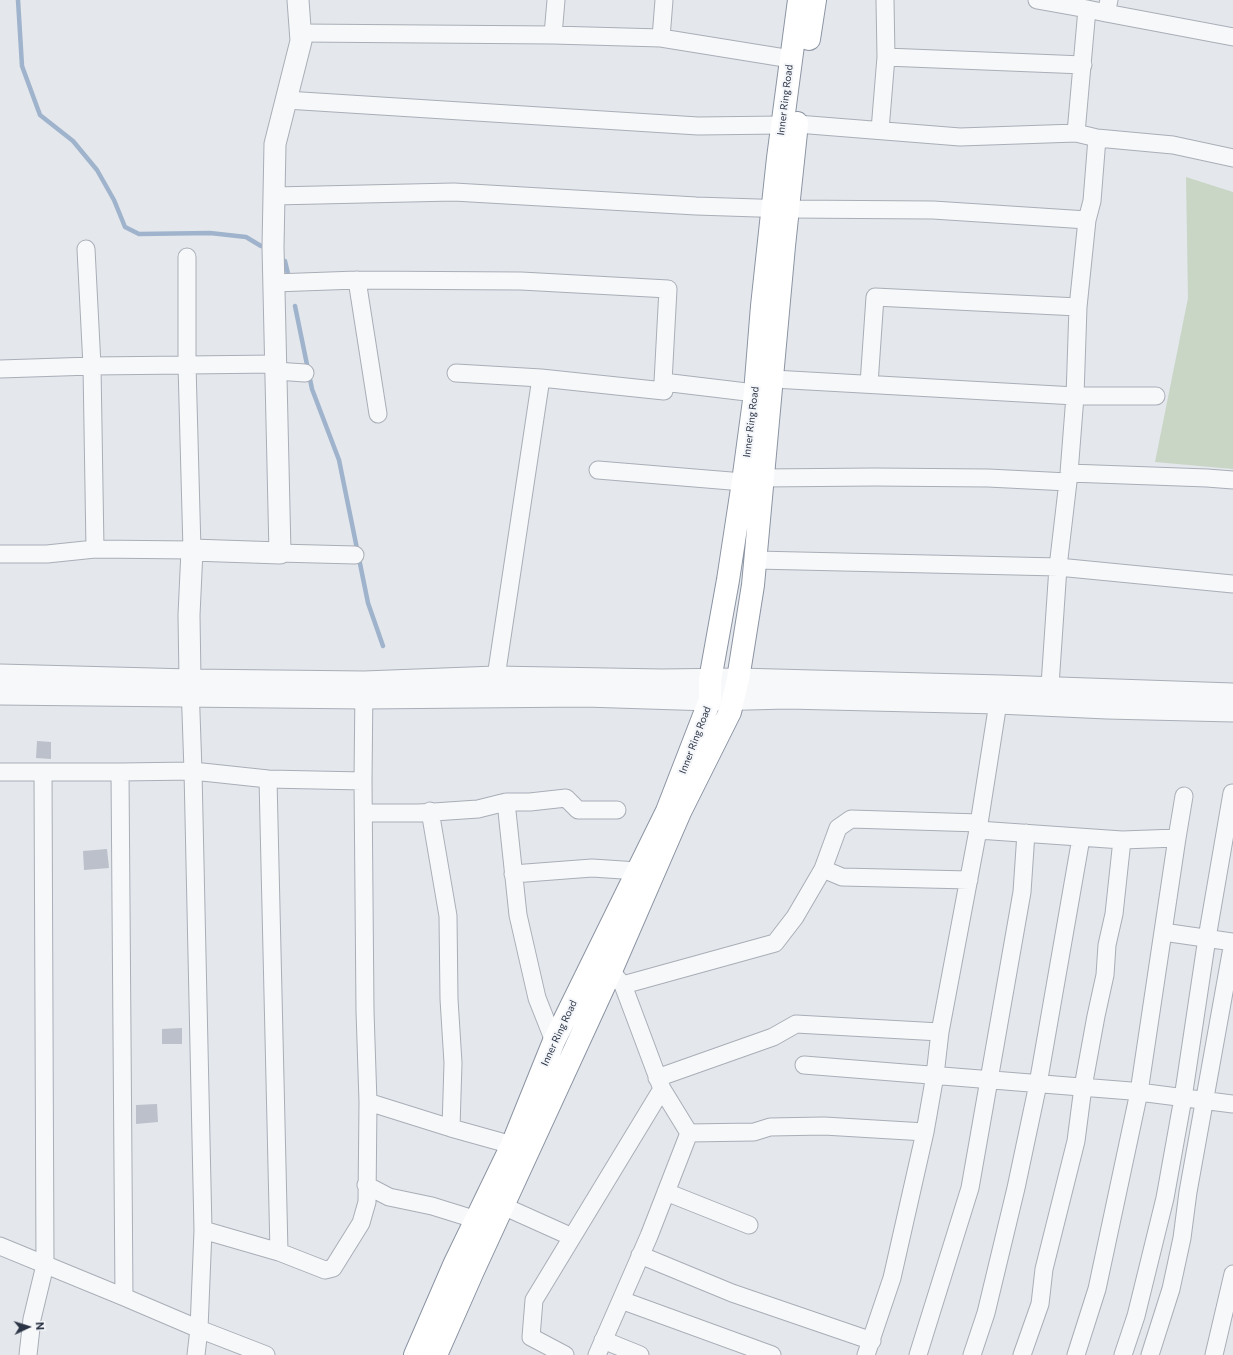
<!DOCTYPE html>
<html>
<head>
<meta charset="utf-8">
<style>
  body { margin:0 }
  #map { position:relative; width:1233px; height:1355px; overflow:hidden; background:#e4e7ec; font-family:Commissioner,sans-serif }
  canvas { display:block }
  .north { position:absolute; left:8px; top:1307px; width:40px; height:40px; -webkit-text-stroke:3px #f4f6f9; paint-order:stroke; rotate:86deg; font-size:11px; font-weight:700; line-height:16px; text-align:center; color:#2b3445 }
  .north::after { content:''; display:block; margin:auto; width:14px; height:18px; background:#2b3445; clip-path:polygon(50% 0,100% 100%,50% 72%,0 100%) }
</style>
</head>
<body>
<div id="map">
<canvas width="1233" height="1355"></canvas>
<div class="north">N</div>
</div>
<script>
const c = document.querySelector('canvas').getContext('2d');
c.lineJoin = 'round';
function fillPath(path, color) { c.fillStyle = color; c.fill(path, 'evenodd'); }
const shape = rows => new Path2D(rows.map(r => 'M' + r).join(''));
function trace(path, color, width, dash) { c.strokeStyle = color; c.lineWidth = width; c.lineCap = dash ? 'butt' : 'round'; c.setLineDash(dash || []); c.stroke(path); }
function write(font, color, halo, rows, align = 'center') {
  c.font = font + ' Commissioner,sans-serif'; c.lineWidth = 4; c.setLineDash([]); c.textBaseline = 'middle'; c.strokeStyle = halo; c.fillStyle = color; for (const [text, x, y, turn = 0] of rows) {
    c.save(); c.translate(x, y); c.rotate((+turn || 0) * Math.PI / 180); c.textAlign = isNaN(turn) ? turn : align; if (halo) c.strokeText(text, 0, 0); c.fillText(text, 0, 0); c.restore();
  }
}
fillPath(shape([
  [1186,177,1233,192,1233,469,1155,462,1188,298]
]), '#c9d6c5');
trace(shape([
  [18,0,22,66,40,115,73,141,97,170,114,200,125,227,139,234,210,233,246,237,261,246],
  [285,261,289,278],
  [295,306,312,389,339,460,368,603,383,646]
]), '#9fb4cc', 4.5);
fillPath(shape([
  [37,741,51,742,51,759,36,758],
  [107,849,109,868,84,870,83,851],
  [182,1028,182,1044,162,1044,162,1029],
  [157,1104,158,1122,136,1124,136,1105]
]), '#bbc0ca');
const minor = shape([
  [556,0,553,35,661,38],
  [664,0,661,38,791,59],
  [885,0,886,57],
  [1037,0,1087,9],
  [1106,13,1233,37],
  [301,33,553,35],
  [286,100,698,126,782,125],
  [797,124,960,137,1076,133],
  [880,130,886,57,1083,65],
  [1097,138,1173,145,1233,158],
  [274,196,454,192,696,206,788,209,933,210,1087,220],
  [86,249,92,366,95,549],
  [357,280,378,414],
  [274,283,357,280,521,281,668,289,663,382,755,393],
  [0,369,92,366,187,365,187,257],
  [276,371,305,373],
  [456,373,541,378,496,677],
  [541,378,664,391,663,382],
  [773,379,1075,396,1156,396],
  [869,384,875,297,1078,307],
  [598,470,743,482],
  [1069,473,1207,478,1233,480],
  [763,478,875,477,988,478,1068,482],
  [278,553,355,555],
  [0,554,47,554,95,549,192,550,187,365,276,364],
  [756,560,1058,567,1233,584],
  [190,684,193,771,203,1230,199,1329,196,1355],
  [1049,700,1058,567,1069,473,1075,396,1078,307,1087,220,1092,201,1097,138,1076,133,1087,9,1106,13,1109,0],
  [0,772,120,772,193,771,268,779,363,781],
  [120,772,124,1297],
  [268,779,279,1252,325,1270,333,1268,361,1223,367,1202,368,1102,365,1011,363,781,364,685],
  [506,802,530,802,566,798,578,810,617,810],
  [430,811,448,916,449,999,453,1063,451,1128],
  [364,813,419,813,478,809,506,802,518,915,537,998,554,1041],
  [978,830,1122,840,1177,838,1139,1092,1097,1289,1076,1355],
  [1177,838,1184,796],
  [823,869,842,877,969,880],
  [513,874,592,868,638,871],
  [1163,932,1233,942],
  [623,985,775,943,795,917,823,869,838,828,851,819,979,823],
  [804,1065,1131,1091,1233,1104],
  [657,1078,773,1037,796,1024,940,1032],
  [368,1102,451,1128,512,1145],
  [689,1133,754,1132,770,1127,824,1126,925,1132],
  [366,1185,389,1197,432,1206,477,1220],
  [666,1192,749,1225],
  [503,1206,572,1237],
  [203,1230,279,1252],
  [0,1246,124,1297,199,1329,266,1355],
  [640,1255,732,1293,872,1341],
  [621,1300,772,1355],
  [603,1340,640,1355],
  [28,1355,32,1319,45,1265,43,772],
  [565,1355,531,1337,534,1300,662,1089],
  [597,1355,649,1236,689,1133,662,1089,623,985,616,977],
  [866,1355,892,1278,925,1132,935,1075,940,1032,978,830,1000,690],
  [918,1355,970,1188,1022,892,1026,833],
  [972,1355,986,1313,1016,1188,1038,1084,1081,838],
  [1022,1355,1040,1304,1044,1269,1076,1141,1083,1087,1096,1016,1105,975,1107,945,1114,914,1122,840],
  [1123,1355,1136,1316,1165,1198,1183,1098,1207,938,1232,793],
  [1150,1355,1171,1289,1182,1238,1188,1192,1233,942],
  [1214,1355,1233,1274]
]);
const tertiary = shape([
  [0,675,190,680,364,682,496,677,662,680,738,679,1001,686,1233,694],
  [190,680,189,615,192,550,280,553,273,247,275,144,301,41,298,0],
  [0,694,364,698,585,696,710,700,787,698,998,703,1107,708,1233,711]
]);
const trunk = shape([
  [809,39,815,0],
  [415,1355,454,1265,512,1145,554,1041,667,811,710,700,710,680,728,580,743,482,755,393,762,306,778,158,799,0],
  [436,1355,473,1271,611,971,680,812,730,712,738,679,753,585,784,246,797,123]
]);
trace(minor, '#a9aeb7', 19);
trace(tertiary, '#a9aeb7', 23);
trace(trunk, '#8b94a3', 24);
trace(minor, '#f7f8fa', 17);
trace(tertiary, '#f7f8fa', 21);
trace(trunk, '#fff', 22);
write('10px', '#2b3445', '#f4f6f9', [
  ["Inner Ring Road",785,100,-83],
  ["Inner Ring Road",751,422,-83],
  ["Inner Ring Road",695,740,-69],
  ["Inner Ring Road",559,1033,-65]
]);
</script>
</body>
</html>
